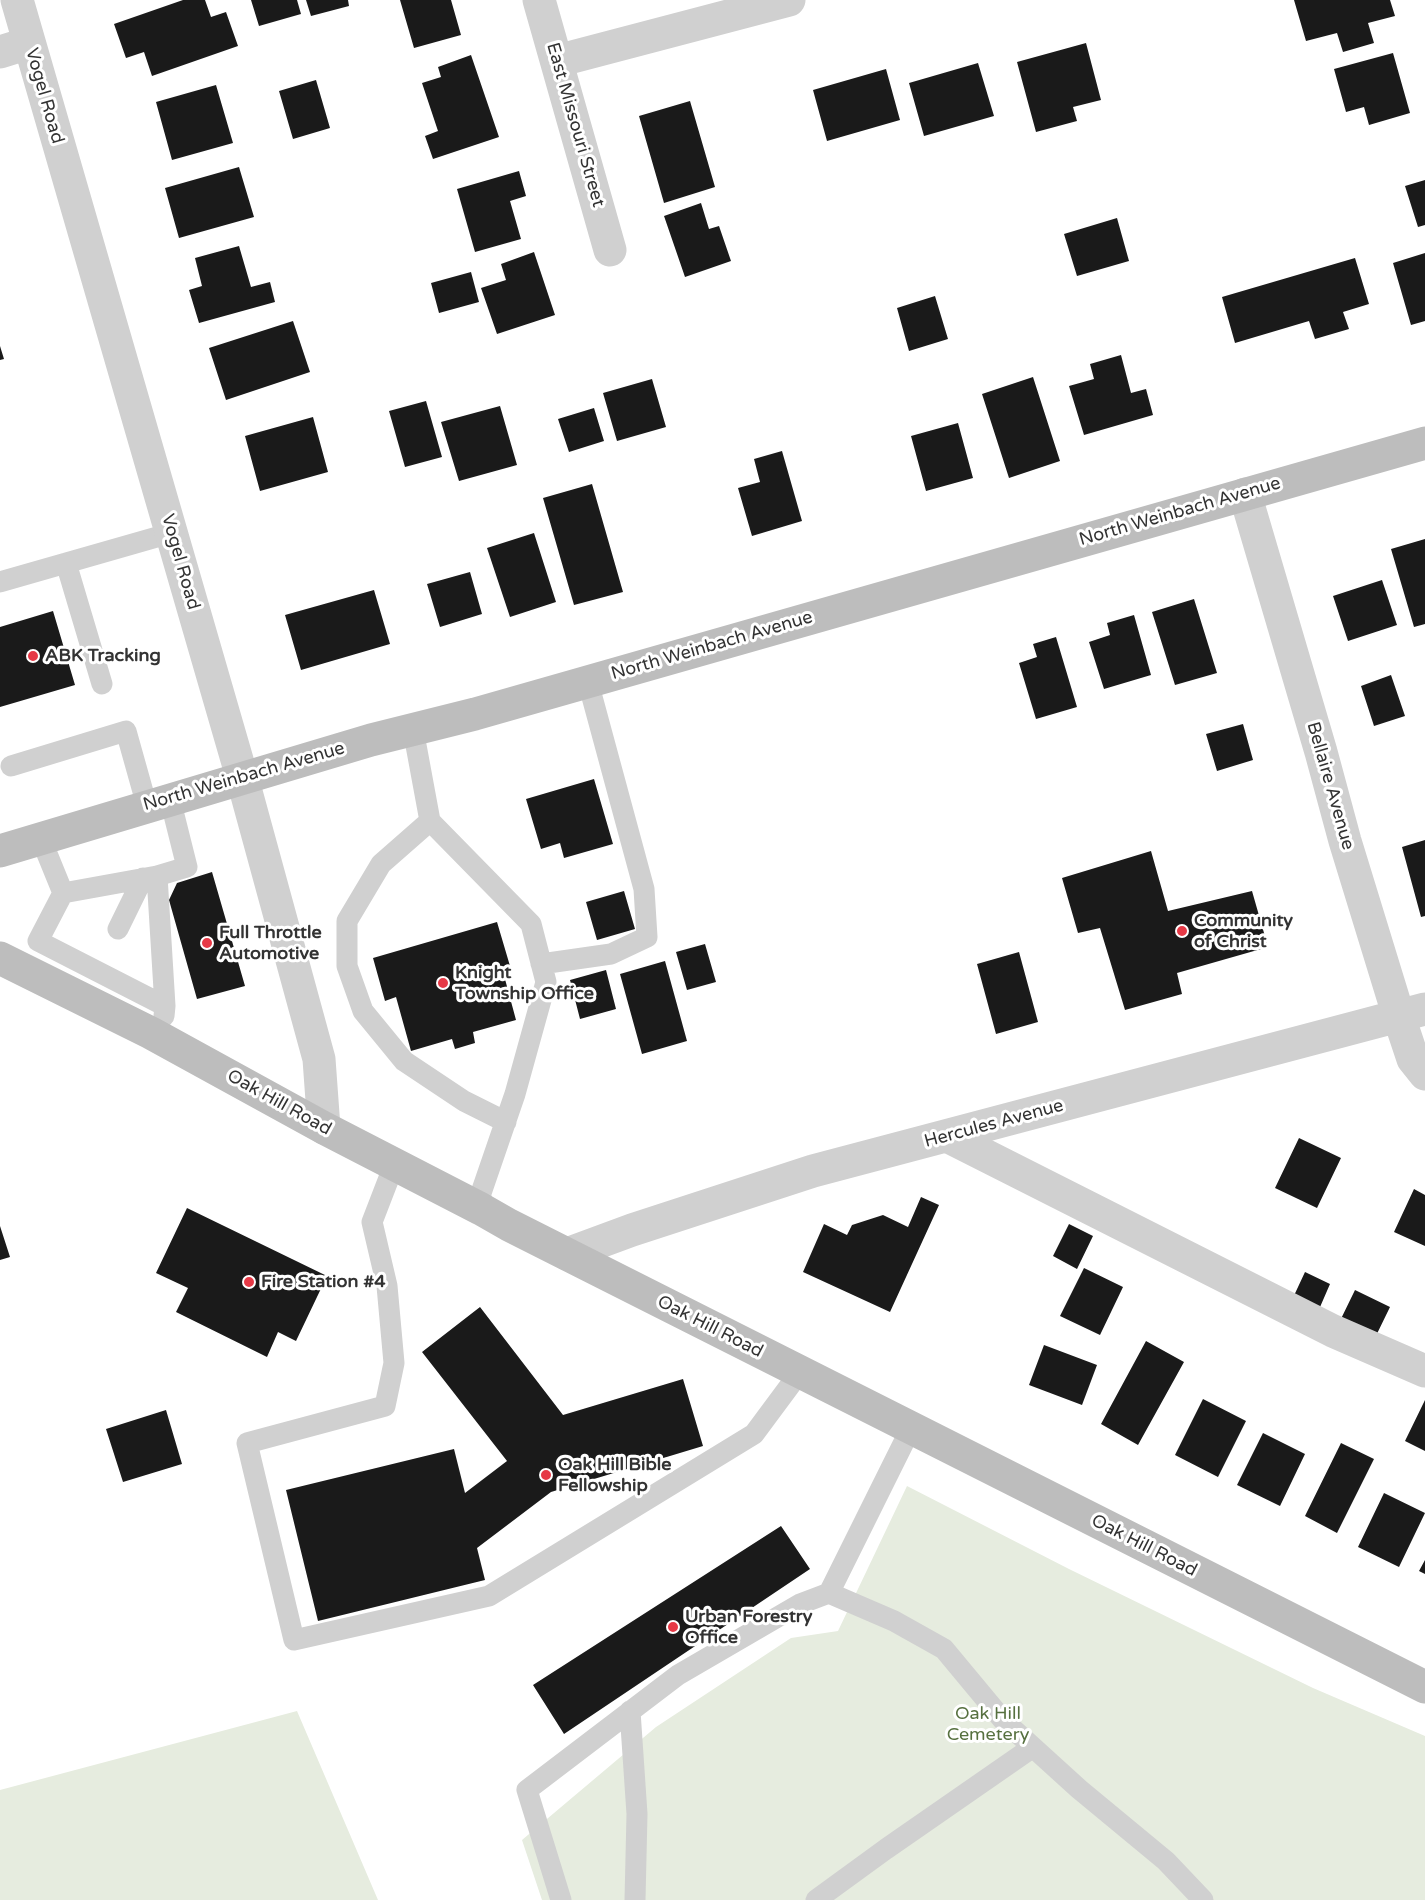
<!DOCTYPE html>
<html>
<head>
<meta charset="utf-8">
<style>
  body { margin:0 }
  canvas { display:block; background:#fff }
</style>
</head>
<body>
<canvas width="1425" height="1900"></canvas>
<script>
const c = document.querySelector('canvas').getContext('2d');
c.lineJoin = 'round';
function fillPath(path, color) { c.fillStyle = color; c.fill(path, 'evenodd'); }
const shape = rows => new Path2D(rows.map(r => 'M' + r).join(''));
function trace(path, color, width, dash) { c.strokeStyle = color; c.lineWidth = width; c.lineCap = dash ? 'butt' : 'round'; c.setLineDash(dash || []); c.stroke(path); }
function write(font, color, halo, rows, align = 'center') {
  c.font = font + ' "Varela Round",sans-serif'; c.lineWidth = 6; c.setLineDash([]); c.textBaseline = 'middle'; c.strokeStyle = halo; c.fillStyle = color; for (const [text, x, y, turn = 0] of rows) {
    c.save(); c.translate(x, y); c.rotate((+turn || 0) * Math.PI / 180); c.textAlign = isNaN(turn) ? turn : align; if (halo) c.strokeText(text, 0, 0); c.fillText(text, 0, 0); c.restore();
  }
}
fillPath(shape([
  [907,1486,1069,1569,1313,1688,1425,1736,1425,1900,542,1900,522,1840,656,1727,791,1638,838,1631],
  [297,1711,378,1900,0,1900,0,1790]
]), '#e6ecdf');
fillPath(shape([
  [183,0,205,0,211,17,226,12,238,46,152,76,144,52,126,58,114,24],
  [251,0,297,0,301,14,259,26],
  [306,0,348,0,349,6,311,16],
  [400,0,451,0,461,35,414,48],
  [1294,0,1390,0,1395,16,1368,23,1374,43,1343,52,1337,33,1306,41],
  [1086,43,1101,100,1073,107,1077,121,1036,132,1017,62],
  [1393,53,1410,113,1369,125,1364,107,1346,112,1334,69],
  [471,55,499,137,433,159,425,136,438,131,422,83,441,77,438,67],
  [978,63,994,116,924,136,909,83],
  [886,69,900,120,827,141,813,90],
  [316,80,330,128,293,139,279,91],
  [216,85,233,143,172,160,156,102],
  [690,101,715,187,664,203,639,116],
  [239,167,254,217,179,238,165,188],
  [519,171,526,196,510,201,521,239,475,252,457,189],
  [1425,180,1425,225,1418,227,1405,186],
  [701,203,709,229,719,226,731,261,685,277,664,216],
  [1117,218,1129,261,1077,276,1064,234],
  [239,246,251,287,270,282,275,302,199,323,189,290,202,286,195,258],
  [534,252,555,315,497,334,481,288,506,280,501,264],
  [1425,253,1425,321,1411,325,1393,263],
  [1355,258,1369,304,1343,312,1349,329,1315,339,1309,321,1235,343,1222,297],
  [471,272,479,302,439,313,431,283],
  [935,296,948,339,909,351,897,308],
  [293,321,310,372,226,400,209,348],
  [0,346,4,359,0,360],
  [1121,355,1131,393,1146,389,1153,415,1084,435,1069,386,1094,379,1090,364],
  [1033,377,1060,461,1009,478,982,394],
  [652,379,666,427,617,441,603,393],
  [426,401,442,457,405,467,389,411],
  [500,406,517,465,459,481,441,422],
  [594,408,604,441,569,452,558,419],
  [313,417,328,472,260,491,245,436],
  [958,423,973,478,926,491,911,436],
  [782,451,802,521,752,536,738,488,760,482,754,459],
  [592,484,623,592,574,605,543,498],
  [534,533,556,602,510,617,487,548],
  [1425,539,1425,624,1414,627,1391,549],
  [470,572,482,614,440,627,427,584],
  [1382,580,1397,625,1348,641,1333,596],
  [374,590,390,644,301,670,285,615],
  [1194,599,1217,673,1175,685,1152,612],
  [53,611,75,685,0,707,0,627],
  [1134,615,1151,675,1104,689,1089,642,1110,635,1107,623],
  [1056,637,1077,707,1036,719,1019,663,1037,657,1033,644],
  [1391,675,1405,716,1374,726,1361,686],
  [1243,724,1253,760,1217,771,1206,734],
  [594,779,613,844,564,858,560,843,541,849,526,799],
  [1425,840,1425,916,1421,917,1402,847],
  [1151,851,1168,911,1252,891,1268,947,1177,973,1182,994,1125,1010,1100,928,1078,933,1062,878],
  [212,872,245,986,197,999,169,900,177,883],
  [624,891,635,929,597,940,586,902],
  [497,922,510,966,502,968,516,1020,473,1032,475,1043,455,1049,452,1039,411,1051,396,997,385,1001,373,958],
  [705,944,716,982,687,990,676,952],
  [1019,952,1038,1022,996,1034,977,964],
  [665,961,687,1041,642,1054,620,974],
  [606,970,616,1009,580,1019,570,980],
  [1299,1138,1341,1158,1317,1208,1275,1188],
  [1414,1189,1425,1195,1425,1246,1394,1232],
  [921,1197,939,1205,890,1312,803,1272,824,1224,847,1235,852,1225,883,1215,908,1227],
  [187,1208,327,1276,296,1341,278,1332,267,1357,176,1312,188,1288,156,1273],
  [1069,1224,1093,1236,1077,1269,1053,1256],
  [0,1226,10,1257,0,1260],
  [1084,1268,1123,1287,1100,1335,1060,1316],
  [1305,1272,1330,1284,1317,1314,1291,1302],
  [1355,1290,1390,1307,1372,1344,1337,1327],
  [480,1307,563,1415,683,1379,703,1446,551,1492,477,1548,485,1580,318,1621,286,1490,454,1449,465,1493,507,1461,422,1352],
  [1146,1341,1184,1362,1138,1445,1101,1424],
  [1044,1345,1097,1365,1082,1405,1029,1385],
  [1203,1399,1246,1421,1218,1477,1175,1455],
  [1425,1400,1425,1451,1405,1441],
  [166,1410,182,1464,123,1482,106,1429],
  [1263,1433,1305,1454,1280,1506,1237,1485],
  [1341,1443,1374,1459,1337,1533,1305,1516],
  [1384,1493,1425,1513,1399,1567,1358,1547],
  [781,1526,810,1569,564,1734,533,1685],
  [1425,1560,1425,1574,1419,1571]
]), '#1a1a1a');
trace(shape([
  [66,563,102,684],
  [0,582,171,533],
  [413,729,430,821,531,924,546,982,515,1094,481,1193,481,1209],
  [11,766,126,731,147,806],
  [430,821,381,864,347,921,347,966,363,1011,404,1061,464,1101,506,1122],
  [41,839,63,893,38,941,165,1006],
  [157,876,165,1006,164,1016],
  [63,893,157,876,187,867,170,799],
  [118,929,143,878],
  [541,964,611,954,647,937,644,889,588,682],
  [394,1165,372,1222,387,1286,394,1363,385,1406,247,1443,294,1640,489,1596,754,1434,800,1372],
  [911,1428,829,1593,894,1621,944,1649,1003,1720,1079,1789,1166,1861,1203,1900],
  [630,1711,637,1814,635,1900],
  [561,1900,527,1790,678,1675,800,1604,829,1593],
  [816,1900,886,1849,1033,1747]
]), '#d0d0d0', 21);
trace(shape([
  [17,0,242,777,319,1059,324,1128],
  [539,0,610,250],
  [0,52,29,43],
  [557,61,789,0],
  [1245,494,1321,752,1345,841,1399,1017,1413,1059,1425,1074],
  [947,1136,1333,1331,1425,1371],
  [567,1254,632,1230,813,1171,1425,1009]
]), '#d0d0d0', 33);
trace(shape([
  [0,851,371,740,475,714,1425,443],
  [0,958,151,1033,324,1128,481,1209,509,1225,1425,1687]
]), '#bdbdbd', 33);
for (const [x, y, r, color] of [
  [33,656,6,"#e63946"],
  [1182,931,6,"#e63946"],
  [207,943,6,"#e63946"],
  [443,983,6,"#e63946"],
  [249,1282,6,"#e63946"],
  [546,1475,6,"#e63946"],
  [673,1627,6,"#e63946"]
]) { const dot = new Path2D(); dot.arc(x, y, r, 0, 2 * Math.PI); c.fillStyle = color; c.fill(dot); trace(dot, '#fff', 2); }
write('18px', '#333', '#fff', [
  ["Vogel Road",44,96,74],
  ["East Missouri Street",575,125,74],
  ["North Weinbach Avenue",1180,512,-16],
  ["Vogel Road",180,562,74],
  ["North Weinbach Avenue",712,646,-16],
  ["North Weinbach Avenue",244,777,-16],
  ["Bellaire Avenue",1330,786,74],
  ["Oak Hill Road",279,1103,29],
  ["Hercules Avenue",994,1124,-15],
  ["Oak Hill Road",710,1327,27],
  ["Oak Hill Road",1144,1546,27]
]);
write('bold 18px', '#333', '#fff', [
  ["ABK Tracking",45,656],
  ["Community",1194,921],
  ["of Christ",1194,942],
  ["Full Throttle",219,933],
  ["Automotive",219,954],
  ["Knight",455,973],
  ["Township Office",455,994],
  ["Fire Station #4",261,1282],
  ["Oak Hill Bible",558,1465],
  ["Fellowship",558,1486],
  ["Urban Forestry",685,1617],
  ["Office",685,1638]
], 'left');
write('18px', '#56703f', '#fff', [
  ["Oak Hill",988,1714],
  ["Cemetery",988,1735]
]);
</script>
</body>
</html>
